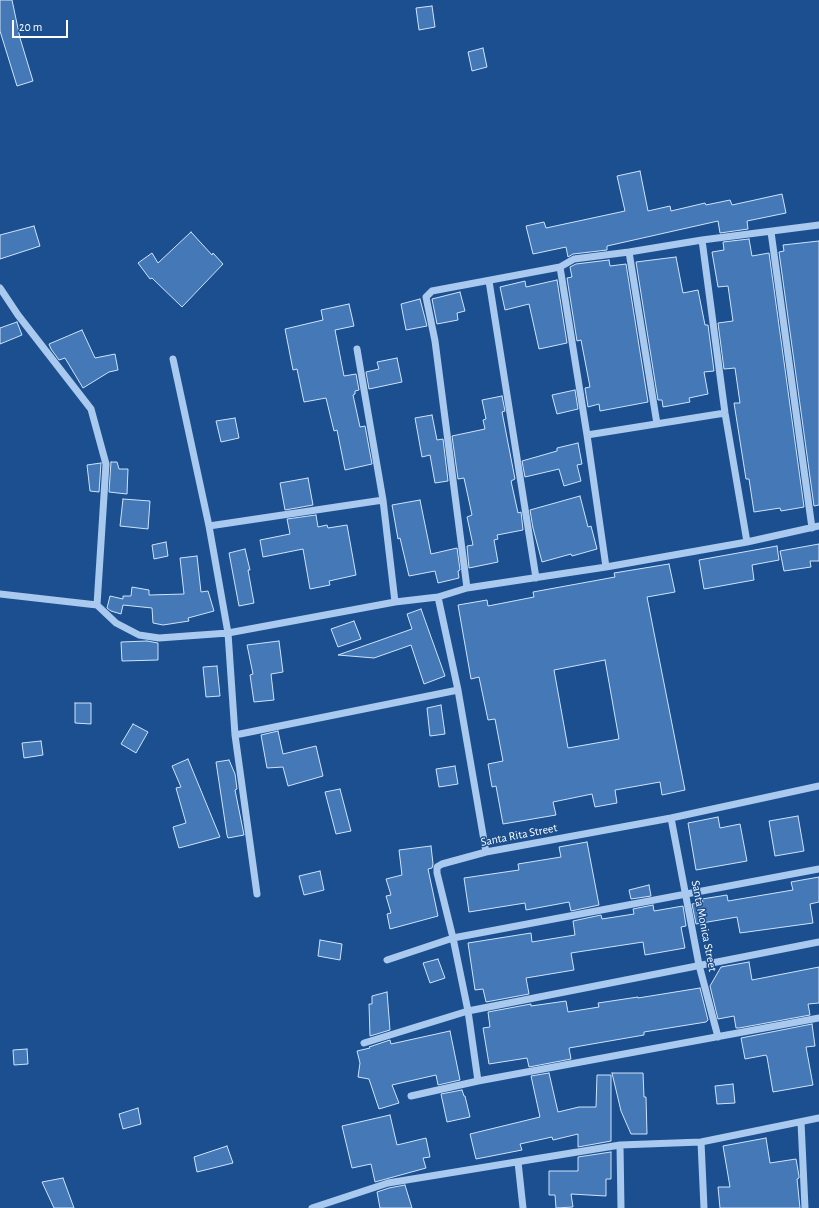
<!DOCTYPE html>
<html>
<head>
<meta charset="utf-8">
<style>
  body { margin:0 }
  #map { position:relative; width:819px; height:1208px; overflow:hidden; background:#1b4f8f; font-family:"Alegreya Sans",sans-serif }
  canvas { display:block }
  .scale { position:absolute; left:12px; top:20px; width:56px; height:18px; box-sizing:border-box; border:2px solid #fff; border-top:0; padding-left:5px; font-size:12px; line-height:14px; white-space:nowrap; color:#fff; -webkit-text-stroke:3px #1b4f8f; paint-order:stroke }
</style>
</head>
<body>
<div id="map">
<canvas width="819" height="1208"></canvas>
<div class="scale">20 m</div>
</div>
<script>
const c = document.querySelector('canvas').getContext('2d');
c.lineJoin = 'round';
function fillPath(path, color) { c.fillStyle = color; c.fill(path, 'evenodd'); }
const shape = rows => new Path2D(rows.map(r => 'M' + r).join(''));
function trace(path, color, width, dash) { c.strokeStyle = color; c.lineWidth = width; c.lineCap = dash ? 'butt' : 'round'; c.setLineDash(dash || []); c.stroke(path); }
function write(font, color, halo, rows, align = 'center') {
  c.font = font + ' "Alegreya Sans",sans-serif'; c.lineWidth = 3; c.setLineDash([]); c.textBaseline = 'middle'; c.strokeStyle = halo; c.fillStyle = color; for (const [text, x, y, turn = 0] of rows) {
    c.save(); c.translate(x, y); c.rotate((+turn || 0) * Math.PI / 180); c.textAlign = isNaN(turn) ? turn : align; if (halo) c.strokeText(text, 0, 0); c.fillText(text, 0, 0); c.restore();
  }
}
const building = shape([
  [0,0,12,0,20,38,33,81,17,86,0,31,0,0],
  [432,6,435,27,419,30,416,8,432,6],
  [483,48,487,67,472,71,468,52,483,48],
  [640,171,648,211,670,206,671,211,705,203,706,205,730,200,732,205,782,194,786,213,747,221,748,229,720,233,718,221,607,246,607,250,573,254,568,257,566,247,533,254,526,226,544,222,546,228,625,211,617,176,640,171],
  [34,226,40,246,0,259,0,235,34,226],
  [191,232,212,255,213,253,223,264,182,307,152,278,150,279,138,263,152,253,158,263,191,232],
  [749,239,752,256,769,253,804,507,781,511,780,508,754,512,749,479,746,479,734,403,740,403,735,368,724,369,718,323,733,321,728,286,718,287,712,252,724,250,723,242,749,239],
  [819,241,819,505,814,506,779,252,784,251,783,245,819,241],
  [676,257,683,293,698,290,705,325,708,325,714,371,704,372,708,394,689,398,690,402,663,407,662,400,658,400,636,262,676,257],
  [609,260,610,266,626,264,648,402,600,411,599,404,588,407,585,388,590,387,581,340,577,341,567,278,572,277,570,267,576,264,609,260],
  [557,280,567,343,539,349,529,304,505,310,500,287,525,281,526,287,557,280],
  [460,292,465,311,457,313,458,320,437,324,432,299,460,292],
  [420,299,427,326,406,330,401,304,420,299],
  [349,304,354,326,335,330,344,376,356,374,359,390,355,391,355,394,353,395,360,427,365,426,372,464,345,470,337,430,334,431,326,398,304,402,297,369,293,370,285,329,323,320,321,310,349,304],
  [17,322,22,335,0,344,0,328,17,322],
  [82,330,95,358,115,354,118,370,109,372,83,388,65,358,59,360,51,349,49,344,82,330],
  [397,358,402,382,369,389,366,372,379,369,377,362,397,358],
  [575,390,578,409,557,414,552,395,575,390],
  [502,396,505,411,502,412,515,479,511,481,518,513,521,512,523,530,497,535,498,539,494,540,498,562,469,568,467,546,473,545,467,517,472,515,464,478,458,479,452,436,485,429,483,420,486,419,482,400,502,396],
  [432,415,437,440,443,439,448,481,435,483,430,455,422,457,415,418,432,415],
  [235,418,239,438,221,442,216,421,235,418],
  [578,443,582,464,577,465,581,481,564,486,559,469,525,477,522,461,557,451,557,448,578,443],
  [111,462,117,462,119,469,128,469,127,494,109,492,111,462],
  [101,463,99,492,90,491,87,465,101,463],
  [308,478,313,505,285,510,280,483,308,478],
  [580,496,588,527,591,526,597,549,572,556,571,554,542,562,533,528,530,510,580,496],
  [123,499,150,501,148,529,120,526,123,499],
  [420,500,431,554,457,548,460,570,458,571,459,578,438,583,435,571,409,576,400,538,398,539,392,505,420,500],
  [316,515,318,527,327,525,328,528,347,525,356,575,329,581,330,585,310,589,303,549,263,557,260,540,290,534,287,519,316,515],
  [166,542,168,556,154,559,152,545,166,542],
  [819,544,819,561,810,561,811,567,784,571,780,551,819,544],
  [777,546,779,560,752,565,754,580,704,589,699,560,777,546],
  [245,549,250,570,248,570,254,603,239,606,229,553,245,549],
  [197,556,201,592,208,591,214,611,188,618,189,621,163,625,153,623,152,608,123,605,121,614,111,611,107,608,110,596,123,599,123,596,131,596,132,587,149,590,149,595,184,594,180,558,197,556],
  [669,564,675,592,647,597,685,790,662,795,660,782,615,790,617,803,595,807,592,794,553,802,556,815,503,824,496,786,492,787,488,764,503,761,495,719,488,720,479,677,471,679,458,605,487,600,488,606,534,597,533,592,615,577,614,573,669,564],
  [605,660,619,739,568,748,554,670,605,660],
  [421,609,445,676,424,684,411,645,374,658,338,655,412,629,407,614,421,609],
  [354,621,361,639,338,647,331,629,354,621],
  [147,641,158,643,158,660,122,661,121,642,147,641],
  [279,641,283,672,271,674,274,700,254,702,250,675,253,674,247,645,279,641],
  [217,666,220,696,206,697,203,667,217,666],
  [75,703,91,703,91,724,75,723,75,703],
  [441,705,445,734,430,736,427,708,441,705],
  [133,724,148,732,136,753,121,744,133,724],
  [278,731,283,754,316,746,323,776,288,786,283,767,267,768,261,735,278,731],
  [41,741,43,755,24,758,22,743,41,741],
  [188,759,220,837,179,848,173,827,186,823,176,788,181,787,172,766,188,759],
  [229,760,235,774,237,789,235,790,244,835,228,838,227,835,216,762,229,760],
  [455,766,458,784,439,787,436,769,455,766],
  [340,789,351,831,336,834,325,792,340,789],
  [798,816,804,851,775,856,769,821,798,816],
  [718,817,720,828,740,824,747,861,696,870,688,823,718,817],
  [587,842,599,905,571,911,569,902,526,910,525,903,469,912,464,878,519,870,518,864,561,857,559,847,587,842],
  [431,846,433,864,432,868,428,869,438,916,390,929,387,914,391,913,386,896,391,895,386,879,402,875,399,850,431,846],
  [320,871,324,890,304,895,299,876,320,871],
  [819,877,819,902,810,904,813,923,740,933,737,917,696,924,692,904,703,902,702,899,727,895,728,901,793,890,791,882,819,877],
  [649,885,651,896,631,899,629,890,649,885],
  [653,905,654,911,683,906,686,926,681,927,685,948,645,955,643,942,571,953,574,970,526,978,529,994,486,1002,483,989,475,990,468,943,531,933,532,942,575,935,573,921,601,915,602,919,634,914,633,909,653,905],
  [320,940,342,944,340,960,318,956,320,940],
  [438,959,445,978,430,983,423,963,438,959],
  [749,962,752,980,819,967,819,1003,808,1004,810,1015,739,1028,736,1028,734,1016,718,1019,710,986,721,967,749,962],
  [700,988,708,1020,706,1022,644,1032,644,1035,569,1048,571,1059,529,1067,527,1058,489,1064,483,1028,490,1027,488,1012,531,1004,531,1006,566,1001,568,1012,599,1007,598,1003,638,997,638,998,700,988],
  [387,992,390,1030,370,1036,369,1004,372,1004,372,996,387,992],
  [812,1024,815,1046,806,1047,813,1085,773,1092,767,1057,766,1055,745,1059,741,1038,812,1024],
  [450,1031,460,1080,438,1085,436,1075,392,1085,399,1103,379,1109,369,1079,358,1077,360,1063,357,1051,370,1048,369,1047,390,1040,391,1044,450,1031],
  [27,1049,28,1064,14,1065,13,1050,27,1049],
  [549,1073,558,1112,579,1107,596,1107,597,1075,611,1075,611,1141,578,1147,578,1134,553,1140,552,1137,520,1144,522,1150,476,1159,470,1134,540,1117,531,1076,549,1073],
  [612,1073,643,1073,644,1097,646,1097,647,1134,631,1134,621,1111,612,1073],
  [733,1084,735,1103,717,1104,715,1086,733,1084],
  [462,1090,464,1096,465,1096,470,1117,447,1122,441,1094,462,1090],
  [138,1108,141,1124,123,1129,119,1114,138,1108],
  [390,1115,397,1145,426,1138,430,1157,423,1158,426,1168,375,1182,371,1164,352,1168,342,1126,390,1115],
  [766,1138,770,1163,796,1159,799,1176,799,1178,797,1179,800,1208,720,1208,718,1187,730,1187,723,1146,766,1138],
  [227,1146,233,1163,197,1172,194,1157,227,1146],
  [611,1152,611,1179,606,1179,606,1196,571,1194,573,1207,556,1208,555,1195,549,1195,549,1171,578,1171,578,1157,611,1152],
  [63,1178,74,1208,54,1208,42,1182,63,1178],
  [405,1185,412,1208,380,1208,377,1192,389,1188,405,1185]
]);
fillPath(building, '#4478b7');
trace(building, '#cfe3fa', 1);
trace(shape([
  [771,232,812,528],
  [702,240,725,413,747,542],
  [629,252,657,424],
  [489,281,536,578],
  [0,288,18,315,91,409,106,464,97,605],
  [357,349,383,500,395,602],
  [173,359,209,526,228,633,235,735,257,894],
  [587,435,725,413],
  [209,526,383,500],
  [606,567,587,435,560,267,574,259,629,252,702,240,819,225],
  [467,588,435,341,426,297,432,291,560,267],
  [0,594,97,605,116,623,139,635,159,638,228,633,395,602,438,597,467,588,606,567,747,542,819,526],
  [438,597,458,690,486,852],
  [235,735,458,690],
  [671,818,699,965,718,1037],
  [387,960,453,938,819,869],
  [364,1043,468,1011,819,942],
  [478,1081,468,1011,453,938,437,873,437,867,442,864,486,852,671,818,819,786],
  [411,1096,478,1081,819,1018],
  [801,1122,805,1208],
  [701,1142,704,1208],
  [620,1145,621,1208],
  [518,1162,523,1208],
  [312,1208,388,1183,620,1145,701,1142,819,1118]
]), '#a9c9ee', 7);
write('12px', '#fff', '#1b4f8f', [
  ["Santa Rita Street",519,835,-11],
  ["Santa Monica Street",704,926,79]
]);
</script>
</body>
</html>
